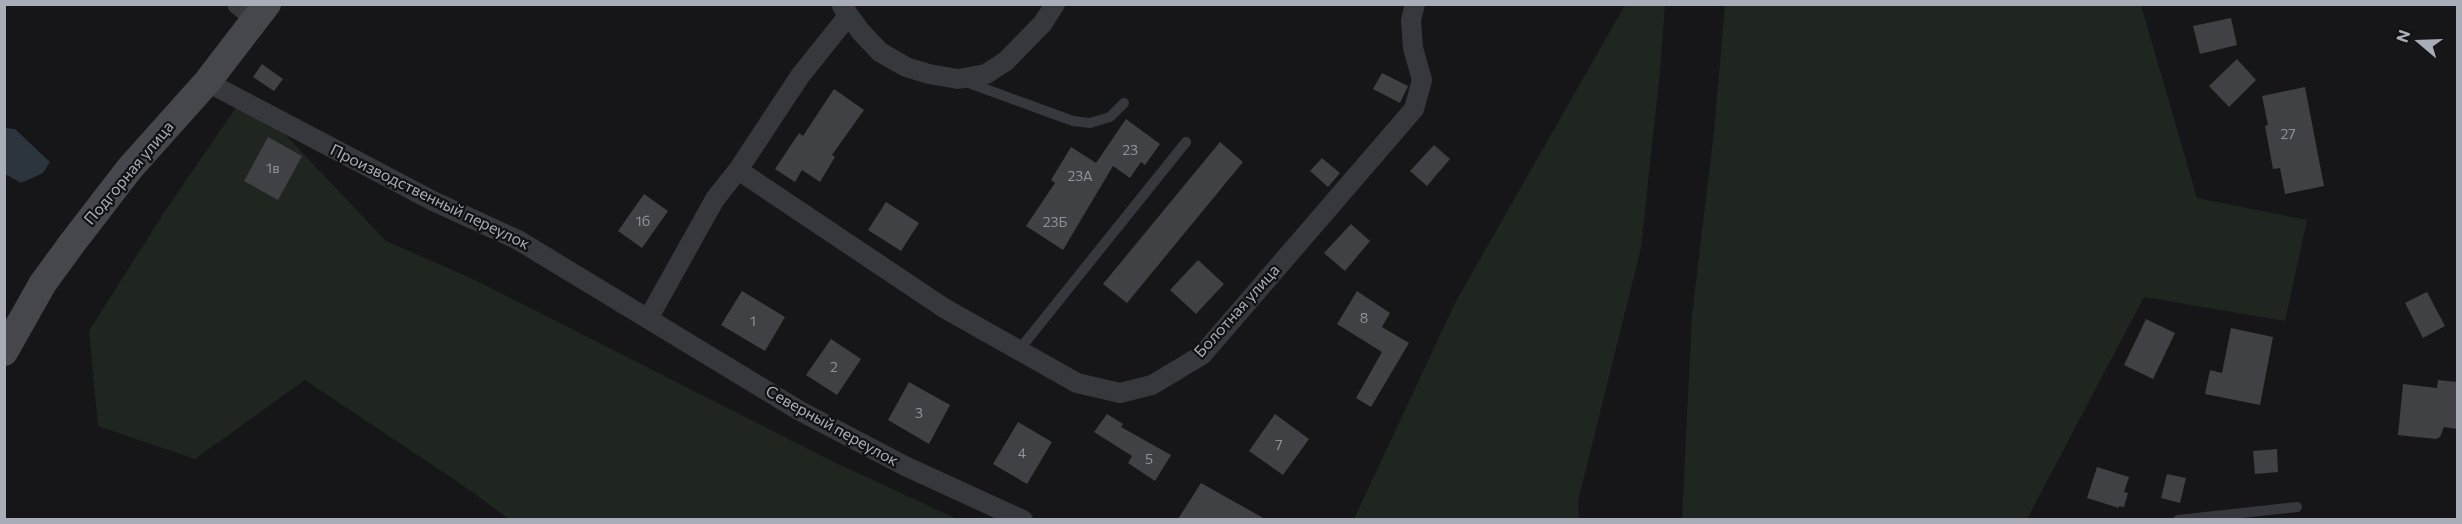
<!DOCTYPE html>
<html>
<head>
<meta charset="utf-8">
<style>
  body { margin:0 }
  #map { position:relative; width:2462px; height:524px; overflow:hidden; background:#161618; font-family:Commissioner,sans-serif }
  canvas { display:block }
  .frame { position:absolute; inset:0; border:6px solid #a8adb8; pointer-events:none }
  .north { position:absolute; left:2390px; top:12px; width:60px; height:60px; -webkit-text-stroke:4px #111113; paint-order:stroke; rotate:289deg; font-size:16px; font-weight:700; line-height:24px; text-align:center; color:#a8adb8 }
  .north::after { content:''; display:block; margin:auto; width:21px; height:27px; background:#a8adb8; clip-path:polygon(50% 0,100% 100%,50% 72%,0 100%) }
</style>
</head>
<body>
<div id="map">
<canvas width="2462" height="524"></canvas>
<div class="frame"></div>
<div class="north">N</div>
</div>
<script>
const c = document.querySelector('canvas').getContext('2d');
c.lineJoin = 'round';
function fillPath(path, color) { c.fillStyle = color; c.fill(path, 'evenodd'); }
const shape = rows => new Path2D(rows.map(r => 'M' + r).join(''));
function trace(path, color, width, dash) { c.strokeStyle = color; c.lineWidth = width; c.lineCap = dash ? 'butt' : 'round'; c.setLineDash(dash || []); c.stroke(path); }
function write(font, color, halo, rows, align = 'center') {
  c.font = font + ' Commissioner,sans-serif'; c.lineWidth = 4.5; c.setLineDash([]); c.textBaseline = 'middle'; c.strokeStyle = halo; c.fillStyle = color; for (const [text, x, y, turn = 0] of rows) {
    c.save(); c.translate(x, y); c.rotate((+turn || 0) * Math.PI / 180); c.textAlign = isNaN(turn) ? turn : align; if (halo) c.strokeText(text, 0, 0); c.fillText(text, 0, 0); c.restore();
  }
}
fillPath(shape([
  [1625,5,1665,5,1660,71,1641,248,1578,501,1579,519,1354,519,1456,301],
  [1725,5,2141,5,2197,198,2307,220,2285,321,2144,297,2027,519,1682,519,1692,315,1714,131],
  [246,93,386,241,473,279,834,462,957,519,509,519,461,484,305,380,195,459,98,426,89,331,163,214]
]), '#1e261f');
fillPath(shape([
  [4,128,15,129,50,162,43,173,21,183,5,174]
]), '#2c353c');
fillPath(shape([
  [2231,18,2237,45,2200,54,2193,26],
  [2237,59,2256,80,2229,107,2209,86],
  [262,64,283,79,274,91,253,77],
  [1382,73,1408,86,1400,103,1373,89],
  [2305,87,2324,186,2285,194,2280,168,2273,169,2265,126,2268,125,2262,96],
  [834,89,864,110,832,155,835,157,820,182,802,170,795,182,775,169,799,133,803,136],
  [1126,119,1160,144,1145,165,1141,162,1130,178,1113,166,1063,250,1026,226,1055,183,1051,180,1071,147,1096,163],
  [268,137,302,156,278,200,244,181],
  [1220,142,1243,162,1127,303,1103,284],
  [1434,145,1450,159,1427,186,1410,171],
  [1322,158,1340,173,1328,187,1310,171],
  [644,194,668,211,642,248,618,231],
  [886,202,919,223,901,251,868,230],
  [1351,224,1370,241,1345,271,1324,253],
  [1198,260,1224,284,1196,314,1170,290],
  [742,291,785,317,765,351,721,325],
  [1357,291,1390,313,1382,327,1409,343,1371,407,1356,398,1382,352,1337,324],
  [2427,292,2445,326,2423,338,2405,303],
  [2146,319,2175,333,2153,379,2124,365],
  [2231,328,2273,337,2260,405,2205,394,2210,370,2222,373],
  [831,339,861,359,837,395,806,375],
  [2438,380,2457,382,2457,429,2444,427,2440,437,2436,439,2398,435,2403,384,2437,388],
  [909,382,950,405,929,444,888,420],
  [1107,414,1123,424,1121,427,1171,455,1155,481,1128,463,1132,456,1094,432],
  [1275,414,1309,439,1283,475,1249,451],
  [1018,422,1052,442,1027,484,993,464],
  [2277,449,2278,472,2255,474,2253,451],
  [2097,467,2129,477,2124,492,2128,493,2124,507,2119,506,2119,508,2087,498],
  [2167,474,2186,478,2180,503,2161,498],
  [1201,483,1265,519,1178,519]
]), '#404145');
trace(shape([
  [966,82,1073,121,1090,123,1110,117,1124,103],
  [1019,350,1186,142],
  [2178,520,2297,507]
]), '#37383d', 10);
trace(shape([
  [237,4,256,20],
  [842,6,861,32,880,52,906,67,929,74,958,79,986,74,1006,61,1043,23,1055,4],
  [207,82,433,201,518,240,800,411,905,466,1023,520],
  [738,170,944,308,1077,383,1120,393,1152,385,1202,355,1414,109,1422,80,1413,48,1411,20,1415,4],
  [648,319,715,199,738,170,800,76,848,16]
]), '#37383d', 20);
trace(shape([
  [4,352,43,283,73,242,130,168,207,82,267,4]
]), '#45474d', 28);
write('14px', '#8e929b', null, [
  ["27",2288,134],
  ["23",1130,150],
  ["1в",273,168],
  ["23А",1080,176],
  ["1б",643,221],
  ["23Б",1055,222],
  ["8",1364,318],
  ["1",753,321],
  ["2",834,367],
  ["3",919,413],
  ["7",1279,445],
  ["4",1022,453],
  ["5",1149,459]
]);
write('16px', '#a8adb8', '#111113', [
  ["Подгорная улица",129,173,-50],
  ["Производственный переулок",430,197,26],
  ["Болотная улица",1237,311,-48],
  ["Северный переулок",832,426,29]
]);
</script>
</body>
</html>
